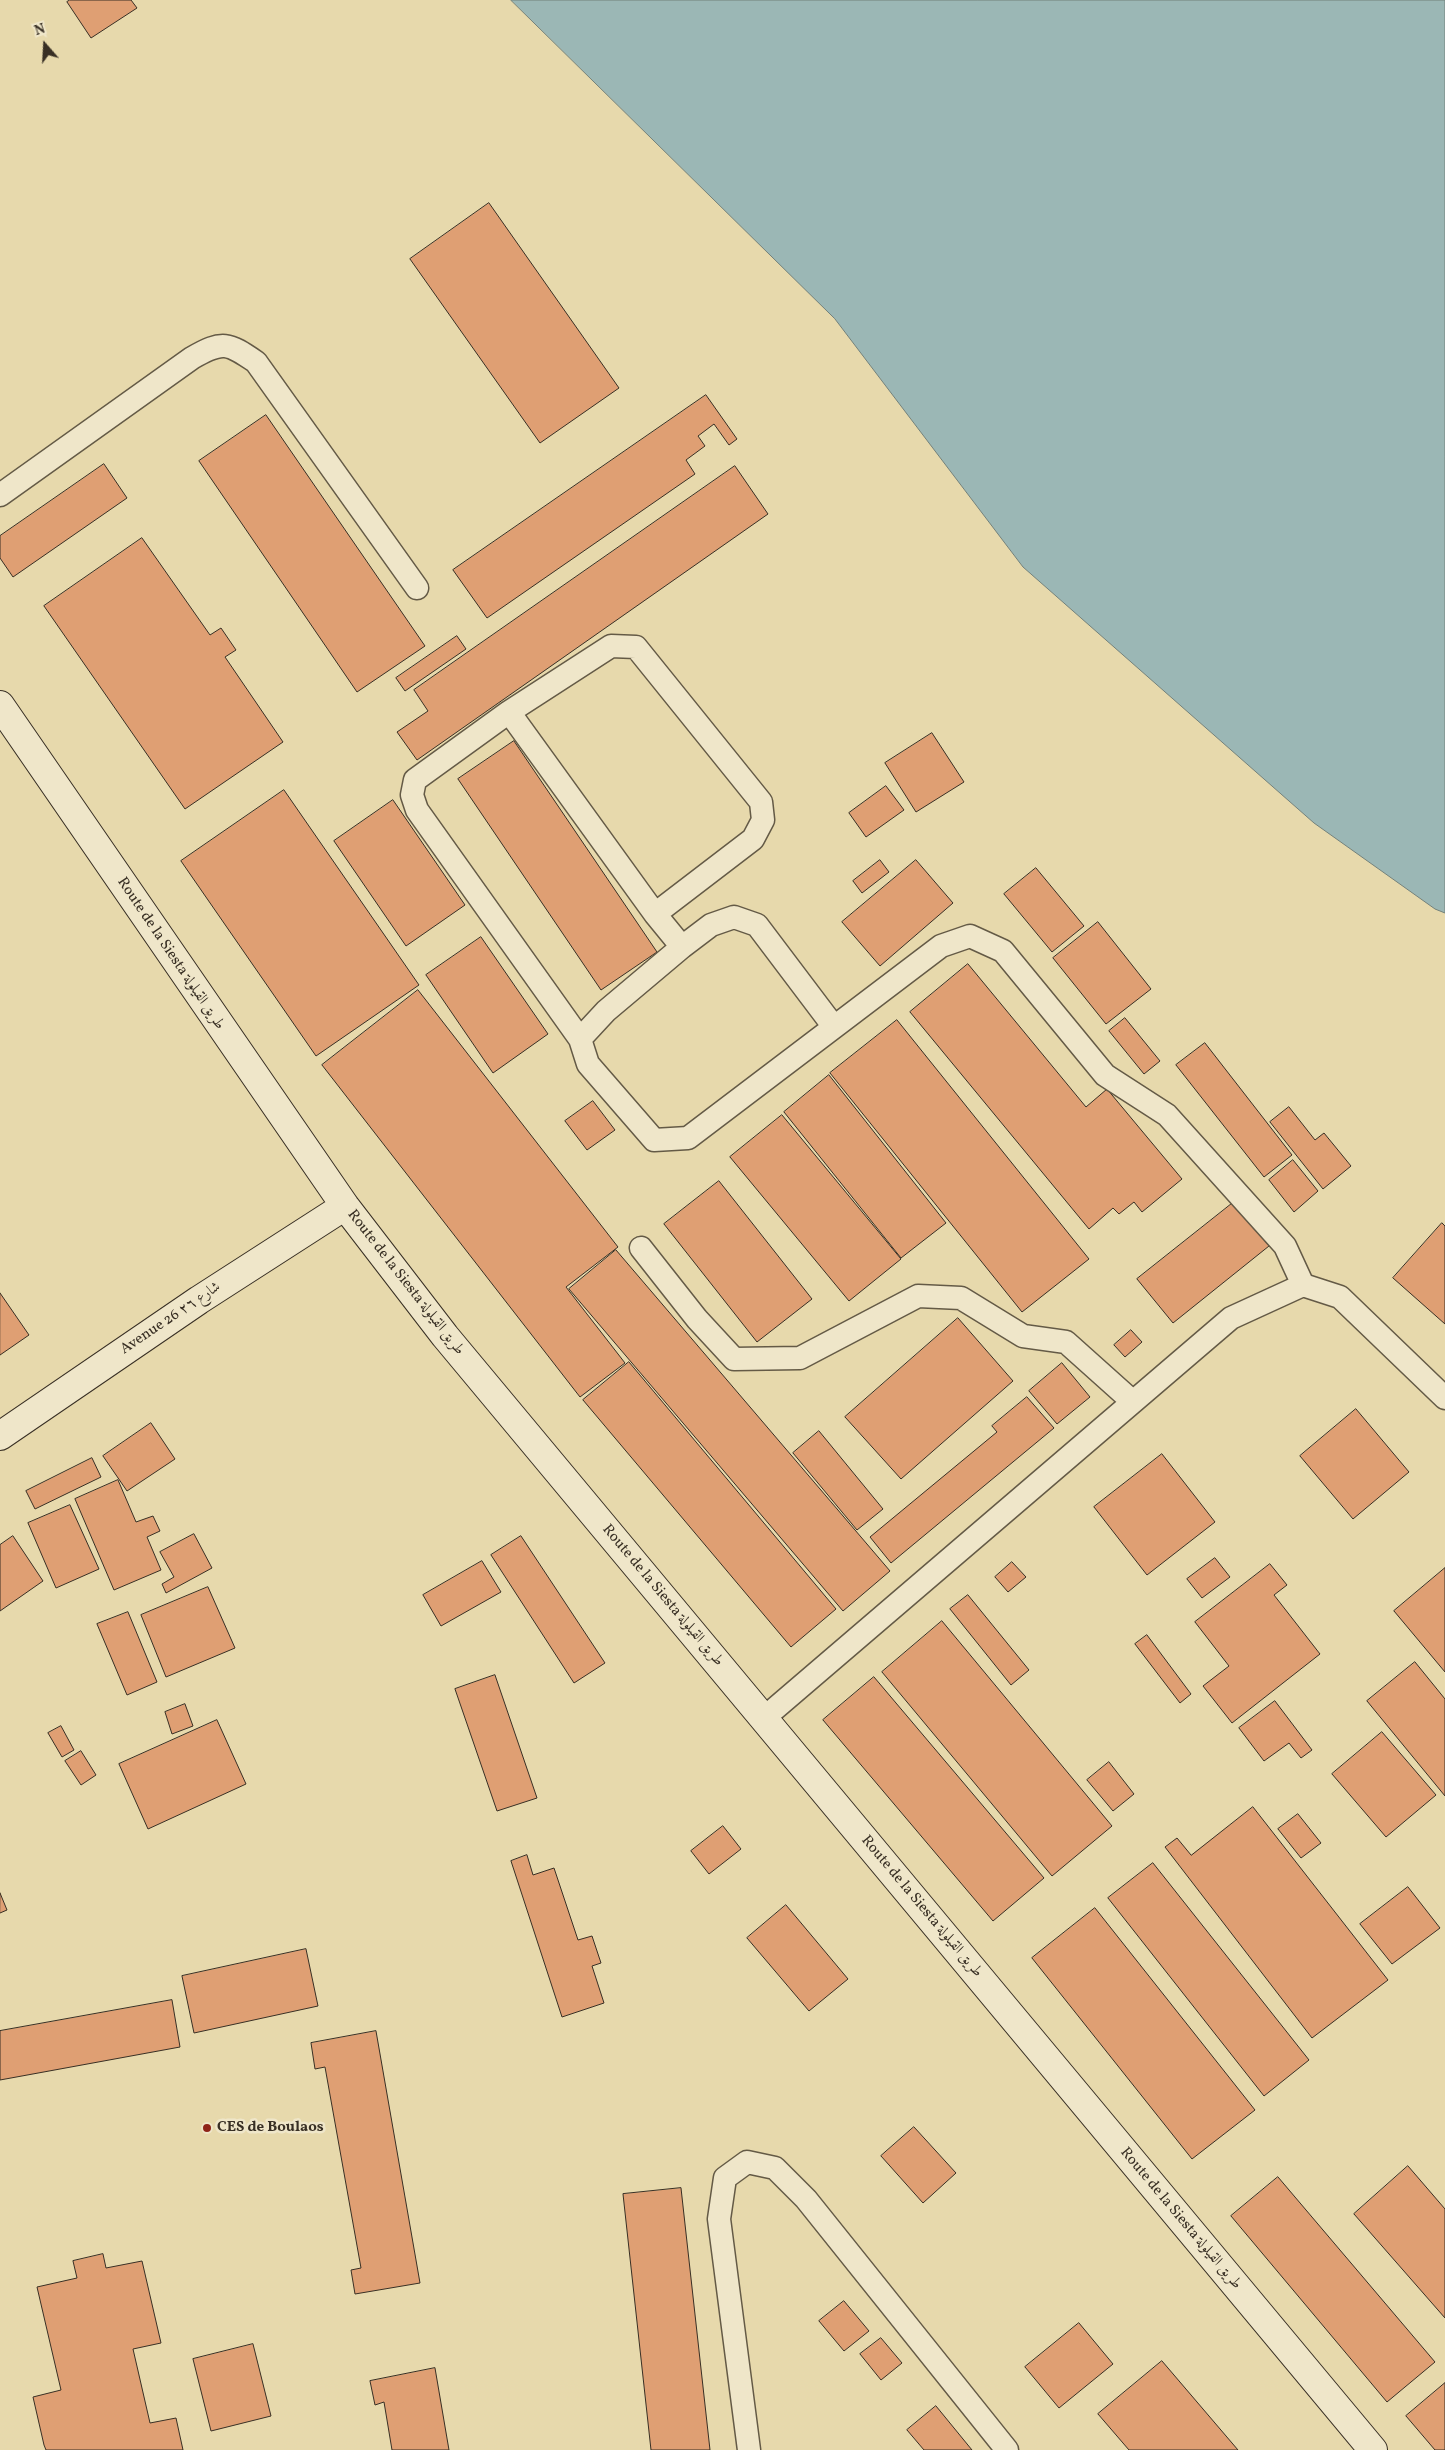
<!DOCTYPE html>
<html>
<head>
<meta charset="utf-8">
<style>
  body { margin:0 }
  #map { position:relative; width:1445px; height:2450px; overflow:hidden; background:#e7d9ac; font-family:Vollkorn,serif }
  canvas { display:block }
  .north { position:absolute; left:20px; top:20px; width:50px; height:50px; -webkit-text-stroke:4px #efe6c9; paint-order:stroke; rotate:341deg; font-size:14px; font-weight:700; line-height:20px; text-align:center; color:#382f24 }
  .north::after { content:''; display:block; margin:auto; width:18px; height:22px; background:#382f24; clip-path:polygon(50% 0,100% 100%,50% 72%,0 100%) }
</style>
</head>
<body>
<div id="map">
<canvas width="1445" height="2450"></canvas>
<div class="north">N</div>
</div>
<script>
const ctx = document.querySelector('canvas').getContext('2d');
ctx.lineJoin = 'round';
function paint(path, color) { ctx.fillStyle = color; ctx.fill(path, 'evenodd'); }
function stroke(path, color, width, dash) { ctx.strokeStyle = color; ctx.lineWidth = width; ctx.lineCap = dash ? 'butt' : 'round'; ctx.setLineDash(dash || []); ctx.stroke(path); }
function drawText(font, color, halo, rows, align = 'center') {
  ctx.font = font + ' Vollkorn,Amiri,serif'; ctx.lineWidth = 5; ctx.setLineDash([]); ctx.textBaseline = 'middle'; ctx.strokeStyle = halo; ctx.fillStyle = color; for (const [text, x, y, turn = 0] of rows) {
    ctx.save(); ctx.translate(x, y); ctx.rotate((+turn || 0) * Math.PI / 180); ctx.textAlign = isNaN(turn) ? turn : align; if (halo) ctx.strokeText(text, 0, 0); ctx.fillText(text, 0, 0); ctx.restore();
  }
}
const water = new Path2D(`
  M511,0h934v913l-10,-4 -121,-86 -291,-256 -188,-248z`);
const building = new Path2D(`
  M70,0h61l6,8 -46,30 -24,-36z
  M489,203l130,185 -79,55 -130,-184z
  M706,395l31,44 -8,6 -15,-21 -16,12 7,10 -19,14 9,14 -208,144 -34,-48z
  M266,415l159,231 -68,46 -158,-231z
  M104,464l23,34 -114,79 -13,-19v-22z
  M735,466l33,48 -351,246 -20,-28 31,-21 -14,-21z
  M142,538l68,97 11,-7 15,22 -11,7 58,85 -98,67 -141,-203z
  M457,636l9,13 -61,42 -9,-13z
  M932,733l32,49 -48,30 -31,-49z
  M514,741l143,211 -56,38 -143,-211z
  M886,786l18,24 -38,27 -17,-24z
  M284,790l135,195 -103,71 -135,-195z
  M393,800l72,105 -59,41 -72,-105z
  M880,860l9,12 -27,21 -9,-12z
  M916,860l37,43 -73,63 -38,-44z
  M1036,868l48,58 -32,26 -48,-58z
  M1098,922l53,67 -45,35 -53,-66z
  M481,937l67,97 -55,39 -67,-98z
  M968,964l118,143 21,-18 75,90 -40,33 -8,-10 -15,12 -6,-6 -24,21 -179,-217z
  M418,990l200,257 -52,40 59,76 -45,34 -258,-332z
  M1125,1018l35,43 -16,13 -35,-43z
  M897,1020l192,239 -67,53 -192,-239z
  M1205,1043l87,112 -28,22 -88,-112z
  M829,1075l117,148 -45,35 -117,-146z
  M593,1101l22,29 -28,20 -22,-29z
  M1289,1107l26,33 9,-7 27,33 -28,23 -53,-67z
  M782,1115l119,144 -52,42 -119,-144z
  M1293,1160l25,31 -24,21 -25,-32z
  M719,1181l93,118 -55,43 -93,-118z
  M1234,1202l35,44 -96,77 -36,-44z
  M1442,1223l3,3v98l-52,-46z
  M616,1250l274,321 -47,40 -274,-322z
  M0,1293l29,42 -29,20z
  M958,1318l55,63 -112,98 -56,-62z
  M1131,1330l11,12 -17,15 -11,-12z
  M629,1362l207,247 -45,38 -208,-247z
  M1062,1363l28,34 -33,27 -28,-33z
  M1027,1397l27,31 -163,135 -21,-26 127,-105 -5,-6z
  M1356,1409l53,63 -56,47 -53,-63z
  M151,1423l24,36 -48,32 -24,-35z
  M819,1431l64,78 -26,21 -64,-77z
  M1162,1454l53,68 -68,53 -53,-68z
  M92,1458l9,19 -66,32 -9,-18z
  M118,1480l18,42 17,-6 7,15 -13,6 14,33 -47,20 -39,-91z
  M70,1505l29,64 -43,19 -28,-65z
  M194,1534l18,34 -46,25 -4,-9 12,-7 -14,-25z
  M13,1536l30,45 -43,30v-66z
  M521,1536l84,127 -31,20 -83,-128z
  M1215,1558l15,19 -28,21 -15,-19z
  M482,1561l19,31 -60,34 -18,-31z
  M1012,1562l14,15 -18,15 -13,-15z
  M1270,1564l17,21 -13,10 46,59 -88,69 -29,-37 26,-20 -34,-44z
  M1445,1568v104l-51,-61z
  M208,1587l27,61 -69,29 -25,-62z
  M968,1595l61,75 -18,15 -61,-76z
  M128,1612l29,70 -30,13 -30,-71z
  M942,1621l170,205 -60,50 -170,-204z
  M1147,1635l44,59 -11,9 -45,-59z
  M1415,1662l30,37v97l-78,-95z
  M495,1675l42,123 -40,13 -42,-122z
  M874,1677l170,201 -51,43 -170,-201z
  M1275,1701l37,49 -11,8 -12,-15 -25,18 -25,-33z
  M185,1704l8,22 -21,8 -7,-22z
  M217,1720l29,64 -98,45 -29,-65z
  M61,1726l13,24 -12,7 -14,-24z
  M1382,1732l54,63 -50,42 -54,-63z
  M81,1751l15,24 -15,10 -16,-24z
  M1109,1762l25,32 -21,17 -26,-31z
  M1253,1807l135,173 -76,58 -147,-191 12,-9 14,17z
  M1298,1814l23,29 -20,15 -23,-29z
  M723,1826l18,23 -32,25 -18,-23z
  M527,1855l6,20 21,-7 24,72 14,-4 9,27 -9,3 12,37 -42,14 -51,-156z
  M1153,1863l156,197 -45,36 -156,-198z
  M1408,1887l32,41 -48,36 -32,-40z
  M0,1893l7,17 -7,3z
  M786,1905l62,74 -39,32 -62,-73z
  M1095,1908l160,202 -63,49 -160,-201z
  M306,1949l12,57 -124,27 -12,-57z
  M172,2000l8,47 -180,33v-49z
  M376,2031l44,252 -65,11 -4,-24 10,-2 -36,-201 -10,2 -4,-26z
  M914,2127l42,46 -33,30 -42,-47z
  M1408,2166l37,43v109l-91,-104z
  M1278,2177l157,185 -48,40 -156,-186z
  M681,2188l29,262h-59l-28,-256z
  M103,2254l3,14 36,-7 19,82 -28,6 17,74 26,-5 7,32h-137l-2,-5 -11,-48 28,-7 -24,-103 40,-9 -4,-17z
  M844,2301l25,30 -25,20 -25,-30z
  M1079,2323l34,41 -54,44 -34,-41z
  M881,2338l21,25 -21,17 -21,-26z
  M253,2344l18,72 -60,15 -18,-72z
  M1162,2361l76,89h-109l-31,-36z
  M435,2368l14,82h-57l-8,-48 -9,3 -5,-24z
  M1445,2383v67h-10l-29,-34z
  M936,2406l36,44h-48l-17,-20z`);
const service = new Path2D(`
  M0,495l192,-137c31,-18 36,-15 64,4l161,226
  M509,712l146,202
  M834,1027l-77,-102 -23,-8 -23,8 -29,22 -76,64 -26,28 8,25 66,76 34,-2 253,-192 29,-10 33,15 102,124 62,40 118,131 18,39
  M580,1039l-163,-229 -5,-15 3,-15 94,-68 102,-66 25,1 125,155 2,18 -10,19 -98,75 27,33
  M641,1248l56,71 37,40 66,-1 118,-62 43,2 62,38 43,6 67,60
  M764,1718l467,-400 72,-33 37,12 105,101
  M749,2450l-30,-231 6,-41 22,-16 28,6 31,31 201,251`);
const secondary = new Path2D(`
  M0,705l345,501 100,130 928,1114
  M0,1436l199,-136 146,-94`);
const markers = [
  [207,2128,5,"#8f2418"]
];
const streetNames = [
  ["Route de la Siesta طريق القيلولة",170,954,56],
  ["Route de la Siesta طريق القيلولة",405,1283,52],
  ["Avenue 26 شارع ٢٦",171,1319,-34],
  ["Route de la Siesta طريق القيلولة",662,1596,50],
  ["Route de la Siesta طريق القيلولة",921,1907,50],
  ["Route de la Siesta طريق القيلولة",1180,2219,50]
];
const poiNames = [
  ["CES de Boulaos",217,2128]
];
paint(water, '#9bb7b5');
stroke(water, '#73817b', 1);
paint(building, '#df9f73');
stroke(building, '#382f24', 1);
stroke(service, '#645a46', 25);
stroke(secondary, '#382f24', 30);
stroke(service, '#efe6c9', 22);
stroke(secondary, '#efe6c9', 28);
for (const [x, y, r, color] of markers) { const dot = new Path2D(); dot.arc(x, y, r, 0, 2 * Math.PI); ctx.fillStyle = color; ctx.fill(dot); stroke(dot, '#efe6c9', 2); }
drawText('15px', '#382f24', '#efe6c9', streetNames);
drawText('bold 15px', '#382f24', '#efe6c9', poiNames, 'left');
</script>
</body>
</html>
